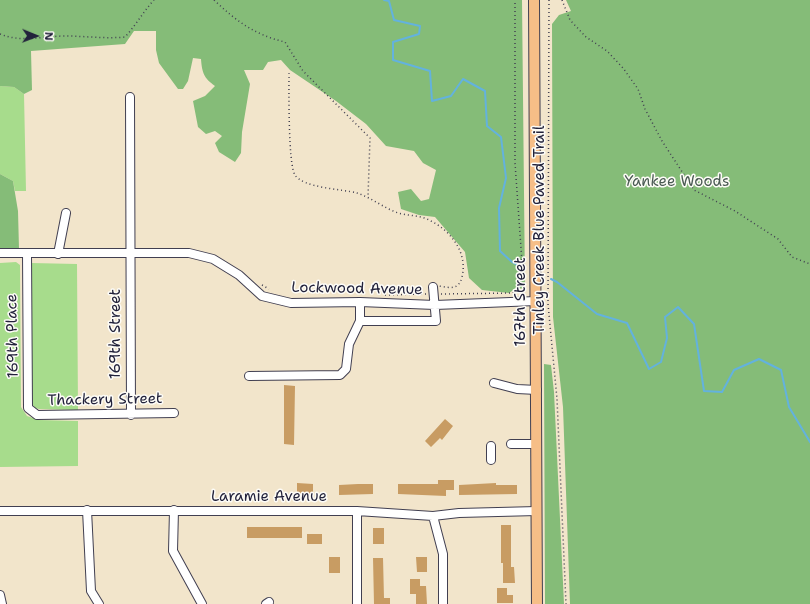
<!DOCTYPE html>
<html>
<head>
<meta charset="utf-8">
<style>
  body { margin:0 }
  #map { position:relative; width:810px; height:604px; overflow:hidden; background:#f2e5cb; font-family:"Shantell Sans",sans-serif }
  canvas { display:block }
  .north { position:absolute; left:16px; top:16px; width:40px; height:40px; -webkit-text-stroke:3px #fdfcf7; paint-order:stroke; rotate:91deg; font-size:11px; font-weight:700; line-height:16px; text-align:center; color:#22223b }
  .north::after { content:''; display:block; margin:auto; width:14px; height:18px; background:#22223b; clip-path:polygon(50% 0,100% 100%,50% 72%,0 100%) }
</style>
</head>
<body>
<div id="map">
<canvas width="810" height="604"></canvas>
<div class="north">N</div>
</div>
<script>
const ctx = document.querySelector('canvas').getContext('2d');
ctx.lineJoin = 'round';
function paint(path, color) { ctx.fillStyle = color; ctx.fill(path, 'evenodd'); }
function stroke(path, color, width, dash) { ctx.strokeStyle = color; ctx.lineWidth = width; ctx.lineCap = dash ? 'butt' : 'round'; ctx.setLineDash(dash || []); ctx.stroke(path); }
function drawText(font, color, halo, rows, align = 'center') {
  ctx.font = font + ' "Shantell Sans",sans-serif'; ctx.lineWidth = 3; ctx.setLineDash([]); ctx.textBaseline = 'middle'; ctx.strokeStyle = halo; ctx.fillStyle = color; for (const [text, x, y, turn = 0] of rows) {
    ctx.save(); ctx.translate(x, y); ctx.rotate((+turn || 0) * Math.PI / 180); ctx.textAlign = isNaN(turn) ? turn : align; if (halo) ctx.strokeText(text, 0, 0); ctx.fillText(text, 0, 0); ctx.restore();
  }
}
const green = new Path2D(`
  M0,86l14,1 10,7 2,97h-11l-2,-10 -13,-7z
  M16,262l4,3 1,142 6,9 12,4 39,1v45l-78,1v-204z
  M31,263l46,1 1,146 -39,-1 -4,-1 -3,-4z`);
const forest = new Path2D(`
  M0,0h522l3,288 -10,1 -6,4 -27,-3 -13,-12 -4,-26 -30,-35 -16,-2 -18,-6 -3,-17 13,-3 10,12 8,-2 7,-29 -13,-7 -9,-12 -28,-5 -20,-22 -30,-23 -46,-31 -9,-10 -13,2 -5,8h-19l6,14 -8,48 -1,21 -6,9 -16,-10 -4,-9 7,-7 -7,-5 -9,3 -8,-7 -5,-26 12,-5 10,-10c-11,-8 -13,-13 -14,-27l-8,-1 -5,23 -5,8h-5l-19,-26 -3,-13v-19h-22l-9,13 -94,7 1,39 -8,4 -10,-7 -14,-1z
  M566,0h244v604h-240l-7,-197 -10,-90 -1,-293 7,-9 12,-4z
  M0,174l13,7 5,30 1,38 -19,-1z
  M544,364l7,1 3,27 10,212h-19z`);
const stream = new Path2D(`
  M384,0l5,1 5,19 26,6 -1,8 -26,8v18l37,11 2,30 19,-5 12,-17 22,12 2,35 14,11 5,41 -7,30 1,43 12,11 7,4
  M551,279l6,3 40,32 30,9 22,46 12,-7 6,-24 -2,-21 13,-10 16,17 10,67 18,1 12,-22 25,-11 22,11 8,37 21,35`);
const building = new Path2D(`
  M284,385l11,1 -1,59 -10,-1z
  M445,419l8,7 -11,14 -2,-2 -9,9 -6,-6z
  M438,480h16v10h-8v6l-48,-2v-10h40z
  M297,483l16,1v10h-16z
  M496,483v2h21v9l-58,1v-10z
  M358,484h15v10l-34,1v-10z
  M501,525h10v42h3l1,16h-12v-20h-2z
  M247,527h55v11h-55z
  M373,528h11v16h-11z
  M307,534h15v10h-15z
  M329,557h11v16h-11z
  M416,557h11v15h-10z
  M373,558h10l1,40h6v6h-16z
  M410,579h10v7h6l1,18h-11v-10h-6z
  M497,588h10v7h6v8h-16z`);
const path = new Path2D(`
  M214,0c22,21 41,35 71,42l18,29 67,67 -2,59
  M549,0l-1,304 9,95 9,205
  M562,0l8,20 16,17 21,14 16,17 15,21 7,20 17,32 32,49 41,21 43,28 14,18 18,7
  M0,34c22,9 43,2 65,2 20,0 40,3 60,1 11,-12 18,-25 29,-37
  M289,73c0,15 -1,92 6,102 8,13 47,14 62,18 15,5 27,15 41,20 11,3 23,2 33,8 20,10 37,32 31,56 -3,13 -12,11 -23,9
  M262,285l7,4
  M441,294l72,-1 8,-10 1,-21 -7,-99v-163
  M385,295l43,-1`);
const minor = new Path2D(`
  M130,97l1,318
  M0,253h189l24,6 26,16 23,21 29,7 69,-1 75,3 101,-4
  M27,253l1,155 9,7 137,-2
  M58,254l8,-41
  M360,302v19h76l-3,-34
  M249,376l91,-1 6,-6 3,-25 11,-23
  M494,383l23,6 20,1
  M511,444h26
  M491,460v-14
  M87,510l4,81 8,13
  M174,510l-1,41 29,53
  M0,511h357l76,5 26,-3 78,-2
  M433,516l10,38v50
  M0,595l2,9
  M266,604l3,-2
  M357,604v-93`);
const major = new Path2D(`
  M534,0l3,604`);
const parkNames = [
  ["Yankee Woods",677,182]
];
const streetNames = [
  ["Tinley Creek Blue Paved Trail",540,230,-90],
  ["Lockwood Avenue",357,289,1],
  ["167th Street",521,302,-90],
  ["169th Street",116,334,-90],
  ["169th Place",13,336,-91],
  ["Thackery Street",105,400,-1],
  ["Laramie Avenue",269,497]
];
paint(green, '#a7dc8c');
paint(forest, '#85bc78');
stroke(stream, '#63b2de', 2);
paint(building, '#c89c63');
stroke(minor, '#413f51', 10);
stroke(major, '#413f51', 12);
stroke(path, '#413f51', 1.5, [1, 3]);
stroke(minor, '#fff', 8);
stroke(major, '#f6be87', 10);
drawText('15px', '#4a5a53', '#fdfcf7', parkNames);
drawText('15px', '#22223b', '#fdfcf7', streetNames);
</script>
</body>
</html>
